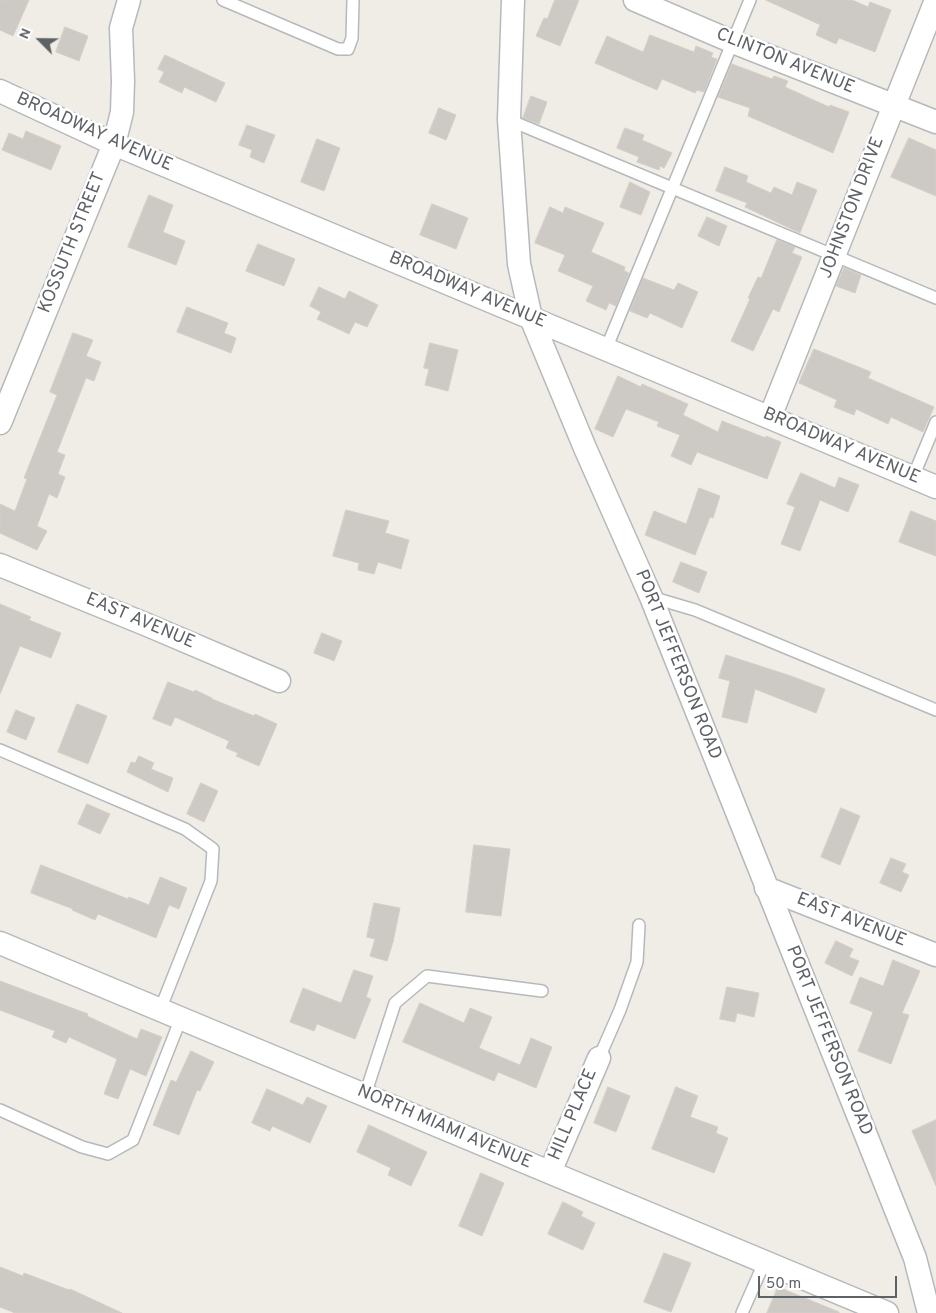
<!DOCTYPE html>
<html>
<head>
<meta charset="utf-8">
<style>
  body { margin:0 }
  #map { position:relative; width:936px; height:1313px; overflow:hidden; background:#f0ede6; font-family:Overpass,sans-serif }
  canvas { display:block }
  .north { position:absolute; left:15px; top:15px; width:50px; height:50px; -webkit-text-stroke:4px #fff; paint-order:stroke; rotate:293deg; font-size:14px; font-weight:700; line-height:20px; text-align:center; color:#5d6266 }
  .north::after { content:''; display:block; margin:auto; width:18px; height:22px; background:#5d6266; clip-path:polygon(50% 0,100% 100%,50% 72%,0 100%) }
  .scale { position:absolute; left:758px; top:1276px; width:139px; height:22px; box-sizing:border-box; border:2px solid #5d6266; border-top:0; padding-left:6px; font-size:15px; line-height:18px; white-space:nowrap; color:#5d6266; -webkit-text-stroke:4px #fff; paint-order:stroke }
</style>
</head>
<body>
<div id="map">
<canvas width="936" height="1313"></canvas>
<div class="north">N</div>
<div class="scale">50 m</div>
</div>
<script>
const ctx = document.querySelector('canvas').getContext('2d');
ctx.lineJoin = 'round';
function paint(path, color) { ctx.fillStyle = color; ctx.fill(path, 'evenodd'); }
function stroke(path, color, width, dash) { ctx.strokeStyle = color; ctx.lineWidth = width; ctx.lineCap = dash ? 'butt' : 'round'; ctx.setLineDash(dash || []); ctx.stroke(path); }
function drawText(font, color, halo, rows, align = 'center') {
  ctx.font = font + ' Overpass,sans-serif'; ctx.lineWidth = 5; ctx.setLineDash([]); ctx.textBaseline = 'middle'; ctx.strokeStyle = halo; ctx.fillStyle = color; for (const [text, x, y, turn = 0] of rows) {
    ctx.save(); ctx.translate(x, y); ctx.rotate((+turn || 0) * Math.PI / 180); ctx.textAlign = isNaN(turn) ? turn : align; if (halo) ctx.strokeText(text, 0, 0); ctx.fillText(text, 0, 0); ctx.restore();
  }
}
const building = new Path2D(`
  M0,0h29l-16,36 -13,-6z
  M555,0h24l-19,46 -24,-10 8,-18 3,1z
  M766,0h86l16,7 2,-5 21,8 -16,42 -36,-14 -3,6 -20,-9 4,-10z
  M65,27l23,9 -9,25 -23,-9z
  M650,35l44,17 2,-6 17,7 -2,4 6,2 -13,33 -7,-2 -2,3 -33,-14 -5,11 -62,-27 12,-27 36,16z
  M165,55l60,28 -9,19 -32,-15 -2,6 -23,-11 5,-10 -6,-3z
  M732,64l40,15 2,-3 14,5 -3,6 44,20 1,-2 19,7 -16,41 -85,-37 2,-8 -32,-11z
  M531,96l16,6 -8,22 -16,-6z
  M439,108l17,7 -10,25 -17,-7z
  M247,125l28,10 -11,28 -14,-6 2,-7 -13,-5z
  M625,128l19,7 -2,5 30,13 -8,15 -4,-2 -1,4 -22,-8 2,-5 -22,-9z
  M26,131l35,15 -10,24 -49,-20 7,-17 14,6z
  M909,138l27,12v46l-45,-19z
  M317,139l23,9 -16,43 -23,-9z
  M725,167l23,9 -2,6 25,11 3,-6 18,8 5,-13 20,8 -17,43 -55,-26 2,-4 -31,-12z
  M630,182l20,10 -9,23 -21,-8z
  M149,195l24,10 -10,27 22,9 -9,24 -48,-18z
  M432,204l36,14 -12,31 -36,-14z
  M550,207l13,6 2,-6 39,16 -13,29 34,15 -1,4 5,2 -13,33 -7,-3 -3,7 -20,-9 7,-15 -35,-15 7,-16 -30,-12z
  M707,217l20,9 -8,20 -21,-10z
  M777,240l18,7 -3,6 10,4 -23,55 -6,-3 -20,42 -22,-10 19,-42 -2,-1 10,-21 3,1z
  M258,244l37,15 -11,27 -38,-15z
  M844,268l17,7 -6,18 -19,-7z
  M643,278l31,12 4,-7 20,9 -16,36 -32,-15 -3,5 -17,-7z
  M319,287l26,12 4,-8 29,14 -11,22 -12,-5 -6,12 -32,-15 4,-7 -11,-6z
  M187,307l41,16 -4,10 12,5 -5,15 -54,-21z
  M73,333l20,7 -7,16 15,6 -7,19 -8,-3 -29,74 8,3 -7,19 7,3 -8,21 -8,-4 -12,32 10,5 -10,19 -37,-17v-29l15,7 12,-32 -3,-1 33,-83 -7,-3z
  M430,343l28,7 -10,41 -23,-6 4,-16 -5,-1z
  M814,349l57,23 -3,6 66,29 -11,25 -32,-15 -3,7 -32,-15 -2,6 -20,-8 3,-7 -38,-17z
  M618,376l23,11 1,-3 46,20 -5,11 35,17 4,-11 44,17v-2l15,6 -14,37 -70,-27 -6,13 -20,-9 9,-21 -23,-9 2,-4 -33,-13 -13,28 -18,-8z
  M801,473l34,15 4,-11 20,8 -11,27 -28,-12 -20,51 -19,-7 14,-37 -8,-3z
  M699,488l21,8 -7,22 -3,-1 -15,38 -50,-20 9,-24 32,13z
  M346,510l43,11 -4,12 24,7 -8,29 -23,-7 -4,12 -16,-4 1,-7 -26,-7z
  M911,511l25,10v35l-37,-14z
  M681,562l26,10 -8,21 -26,-11z
  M0,604l31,13 -2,3 32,13 -10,25 -31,-12 -20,48z
  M322,633l20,8 -8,20 -20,-8z
  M726,655l65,21 34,13 -9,24 -61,-24 -8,34 -25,-6 8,-36 -11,-3z
  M168,682l26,10 1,-2 17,8v1l42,17 1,-2 22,10 -18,42 -23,-10 2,-3 -12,-5 3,-7 -54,-24 -4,9 -18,-7z
  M77,704l30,12 -19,48 -30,-12z
  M16,710l19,8 -9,22 -19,-8z
  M139,756l15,7 -3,6 22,9 -5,14 -41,-20 4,-10 4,1z
  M201,783l17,8 -14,31 -17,-8z
  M87,804l23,10 -10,20 -22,-10z
  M841,808l19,8 -20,49 -19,-8z
  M474,845l36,4 -9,67 -35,-4z
  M891,858l15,6 -4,8 7,3 -8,17 -21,-9z
  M41,865l87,34 1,-2 20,8 11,-28 27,11 -8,21 -10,-4 -13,33 -58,-24 -3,6 -23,-10 1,-1 -42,-16z
  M374,903l26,5 -7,34 -6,19 -17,-5 5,-17 -8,-2z
  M836,941l17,8 -4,8 10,4 -7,15 -27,-13z
  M893,960l27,11 -18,42 7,2 -18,49 -33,-13 15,-39 -23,-9 10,-26 23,9z
  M354,970l19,6 -7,21 5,2 -16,40 -38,-15 -3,7 -24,-9 13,-34 38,15z
  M0,981l88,33 -1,2 50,23 4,-10 21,8 -16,39 -16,-7 -12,30 -14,-5 13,-35 -48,-22 -3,6 -14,-6 3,-6 -55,-21z
  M727,987l32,6 -5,24 -17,-4 -2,9 -15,-3z
  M420,1003l44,20 6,-15 22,9 -13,31 41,17 11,-27 21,9 -16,41 -38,-16 -4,9 -91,-39z
  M191,1051l23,11 -14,29 -3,-1 -18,45 -26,-10 18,-45 5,2z
  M608,1087l22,9 -14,36 -22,-9z
  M676,1087l22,9 -8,21 28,10 -2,6 12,5 -14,35 -62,-24z
  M267,1089l36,16 4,-8 20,9 -17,37 -38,-17 -2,5 -18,-8z
  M936,1120v66l-24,-55z
  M369,1125l58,27 -16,34 -23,-11 3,-7 -34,-16z
  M481,1173l23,10 -22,53 -23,-10z
  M563,1202l20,10 -2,4 14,7 -12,27 -35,-16z
  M664,1253l27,10 -20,49 -27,-10z
  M0,1267l23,9 1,-3 45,17 1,-1 52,24h-107l-15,-6z
  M778,1287l61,25v1h-72z`);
const lane = new Path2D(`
  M223,0l115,49h10l4,-11 1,-38
  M509,120l427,178
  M606,349l144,-349
  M913,477l23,-55
  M651,597l44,13 241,100
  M0,750l185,79 28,20 -2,32 -51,129
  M599,1058l21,-48 17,-48 2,-37
  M365,1095l30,-92 32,-27 115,15
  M0,1110l82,37 26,7 25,-14 48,-122
  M742,1313l22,-50`);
const street = new Path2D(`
  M513,0l-4,120 10,144 12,54 54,130 66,149 264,661 14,55
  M635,0l98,42 203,80
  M0,91l114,53 822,343
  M770,417l166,-417
  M0,423l114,-279 8,-32 1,-31 -2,-53 8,-28
  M0,565l145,59 134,57
  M766,888l170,67
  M0,943l887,370
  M550,1172l49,-114`);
const streetNames = [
  ["CLINTON AVENUE",785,62,22],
  ["BROADWAY AVENUE",94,133,24],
  ["JOHNSTON DRIVE",853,208,-69],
  ["KOSSUTH STREET",73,243,-68],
  ["BROADWAY AVENUE",467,291,23],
  ["BROADWAY AVENUE",841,447,23],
  ["EAST AVENUE",140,622,23],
  ["PORT JEFFERSON ROAD",677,665,68],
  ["EAST AVENUE",851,921,22],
  ["PORT JEFFERSON ROAD",828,1041,68],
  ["HILL PLACE",574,1115,-67],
  ["NORTH MIAMI AVENUE",444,1128,23]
];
paint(building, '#cdc9c5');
stroke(building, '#d5cec4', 1);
stroke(lane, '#b6b9bc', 14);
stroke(street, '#b6b9bc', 25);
stroke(lane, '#fff', 11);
stroke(street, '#fff', 22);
drawText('18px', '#5d6266', '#fff', streetNames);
</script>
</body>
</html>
